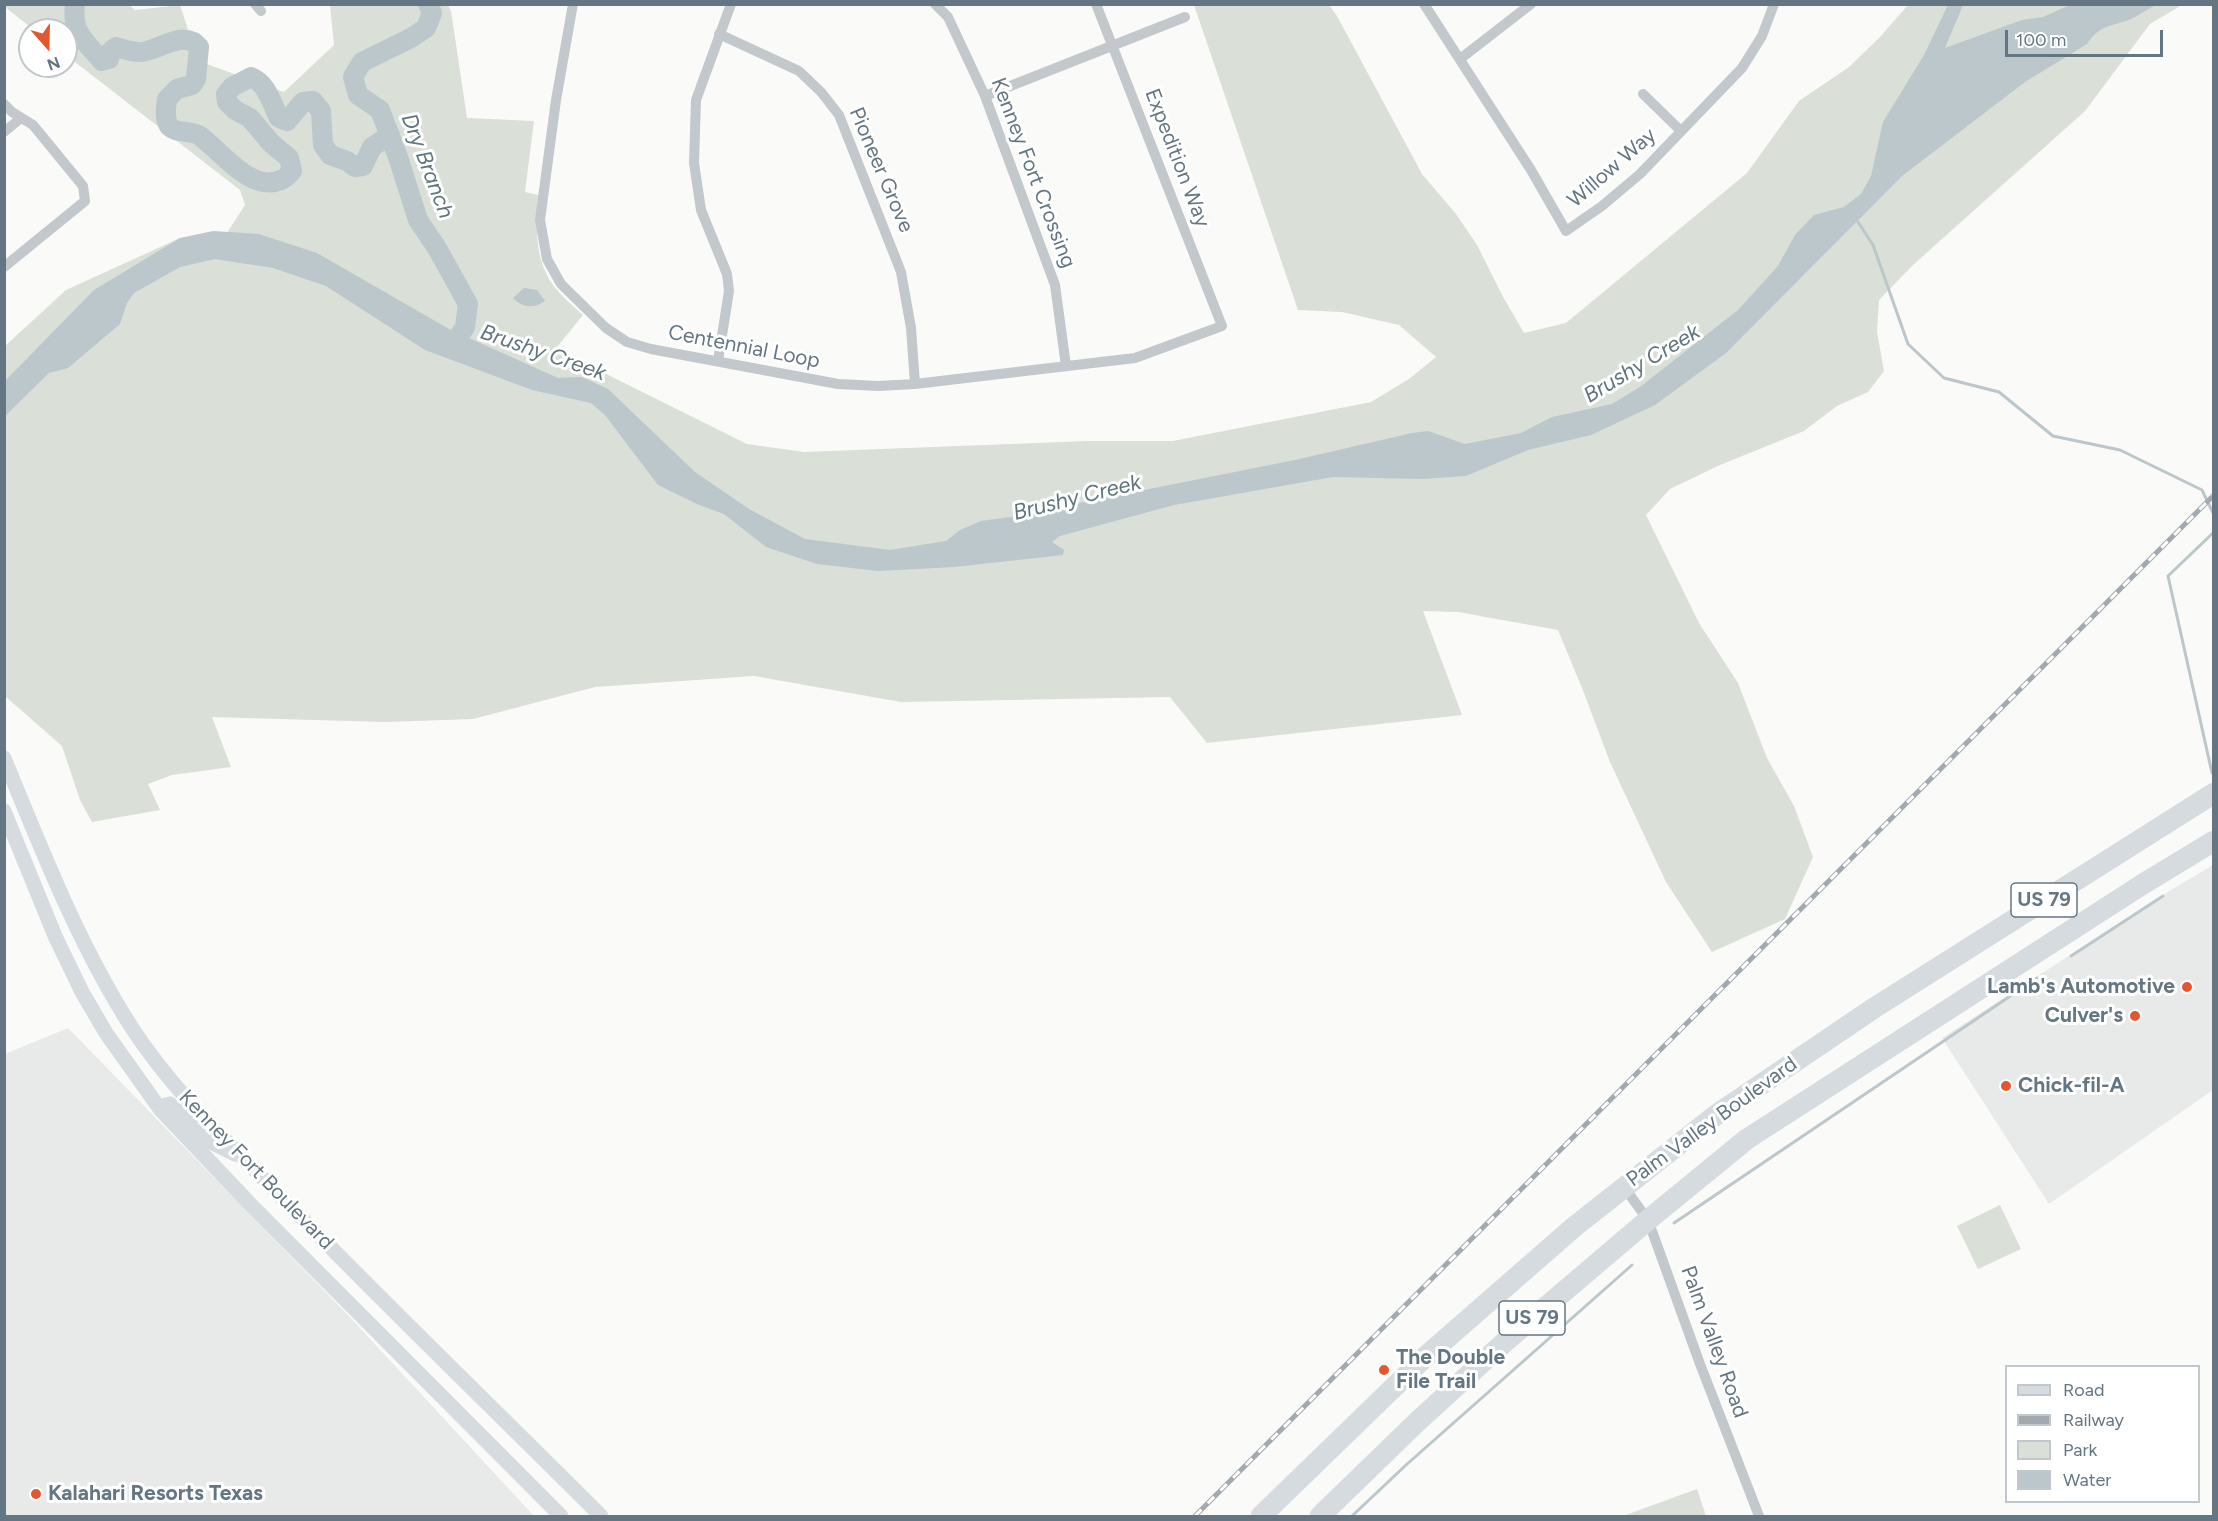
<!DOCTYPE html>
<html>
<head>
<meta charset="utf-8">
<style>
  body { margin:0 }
  #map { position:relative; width:2218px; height:1521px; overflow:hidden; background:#fafaf8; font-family:Figtree,sans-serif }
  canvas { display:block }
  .frame { position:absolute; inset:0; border:6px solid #657683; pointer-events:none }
  .legend { position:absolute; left:2005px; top:1365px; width:195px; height:138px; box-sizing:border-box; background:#fff; border:2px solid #c1c8cd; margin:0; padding:8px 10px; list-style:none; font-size:18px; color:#657683 }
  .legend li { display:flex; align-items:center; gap:12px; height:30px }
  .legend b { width:30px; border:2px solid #c1c8cd }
  .north { position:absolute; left:18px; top:18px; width:60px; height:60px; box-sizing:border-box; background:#fff; border:2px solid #c1c8cd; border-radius:50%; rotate:160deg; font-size:16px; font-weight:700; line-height:24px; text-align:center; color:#657683 }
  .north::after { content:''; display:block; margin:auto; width:21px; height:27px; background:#e4572e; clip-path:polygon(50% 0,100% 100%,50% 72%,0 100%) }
  .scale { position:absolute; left:2005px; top:30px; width:158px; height:27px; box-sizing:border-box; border:3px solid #657683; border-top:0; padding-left:8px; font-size:18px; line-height:21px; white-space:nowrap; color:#657683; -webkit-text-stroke:4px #fff; paint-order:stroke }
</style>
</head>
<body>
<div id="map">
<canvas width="2218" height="1521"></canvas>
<div class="frame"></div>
<ul class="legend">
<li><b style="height:8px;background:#d6dbdf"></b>Road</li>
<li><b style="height:8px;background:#a2aab0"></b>Railway</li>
<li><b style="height:16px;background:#dadfd7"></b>Park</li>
<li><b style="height:16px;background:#bbc7cb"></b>Water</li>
</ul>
<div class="north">N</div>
<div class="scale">100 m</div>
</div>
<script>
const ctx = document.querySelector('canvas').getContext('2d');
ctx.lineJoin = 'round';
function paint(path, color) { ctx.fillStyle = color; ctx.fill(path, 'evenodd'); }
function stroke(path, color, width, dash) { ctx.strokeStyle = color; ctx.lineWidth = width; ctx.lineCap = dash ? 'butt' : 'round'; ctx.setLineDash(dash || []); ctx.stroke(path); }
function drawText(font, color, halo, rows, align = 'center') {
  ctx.font = font + ' Figtree,sans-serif'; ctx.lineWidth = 6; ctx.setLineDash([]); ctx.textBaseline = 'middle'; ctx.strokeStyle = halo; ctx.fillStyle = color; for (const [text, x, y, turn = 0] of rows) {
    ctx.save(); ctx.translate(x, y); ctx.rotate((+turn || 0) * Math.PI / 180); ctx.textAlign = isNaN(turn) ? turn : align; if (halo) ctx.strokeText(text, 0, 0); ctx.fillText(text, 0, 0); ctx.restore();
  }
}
const built = new Path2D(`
  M2213,865v225l-164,114 -107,-166 219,-142z
  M68,1028l279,286 187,202h-529v-462z`);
const green = new Path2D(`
  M128,4l7,6 45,-5 11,34 13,24 80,29 50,-47 -4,-40h118l3,6 16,107 67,3 -9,71 13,3c-2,31 -4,63 15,90 8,11 20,21 30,30l-26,32 23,14 167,83 57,8 284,-11h85l198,-39 38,-23 27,-22 -37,-32 -57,-13 -44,-2 -104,-305h135l8,11 85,158 34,40 21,31 25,50 22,38 42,-10 181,-150 52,-72 50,-34 31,-30 28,-32h274l-32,19 -65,87 -172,154 -34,35 -2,32 7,39 -16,21 -31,14 -33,25 -84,34 -50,24 -24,26 53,108 39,60 29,75 27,48 19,51 -28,62 -73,33 -46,-70 -56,-120 -26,-69 -26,-63 -100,-18 -35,-1 39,104 -255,28 -37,-46 -269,5 -147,-26 -159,11 -122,32 -88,3 -173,-5 19,50 -59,8 -24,9 12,26 -68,12 -12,-22 -18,-54 -57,-50v-350l61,-56 114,-52 45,-2 20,-31 -5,-15 -174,-135v-25h-32l-29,-23v-2z
  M2000,1205l21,44 -43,20 -21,-43z
  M1697,1489l9,27h-83z`);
const water = new Path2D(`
  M1948,5h15l-18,43 77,-28 21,-3 27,-12h86c-8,4 -17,10 -25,14 -20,8 -31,5 -44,25l-62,38 -123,94 -176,177 -71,52 -64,30 -63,15 -62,26 -43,3 -90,-2 -159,28 -114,31 -8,6 12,8 -1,5 -109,12 -76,4 -61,-7 -51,-17 -42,-33 -25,-9 -41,-20 -53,-70 -14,-12 -59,-13 -107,-40 -99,-64 -53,-18 -58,-9 -35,8 -46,26 -7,10 -7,21 -52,44 -19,5 -44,43v-35l89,-91 86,-52 33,-7 46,3 58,19 132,76 109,49 24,-1 26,12 87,83 54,37 56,30 85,11 56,-9 14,-11 21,-9 74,-10 19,-7 221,-44 117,-27 16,-2 37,13 56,-11 31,-16 60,-13 28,-17 98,-77 40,-44 17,-31 19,-20 30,-8 17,-13 10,-18 12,-54 41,-67z
  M524,288l13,2 8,11c-11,8 -22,7 -32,-3z`);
const stream = new Path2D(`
  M1856,219l17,26 35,99 36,34 55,14 54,44 67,14 82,40 12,25
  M2212,773l-44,-197 46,-44
  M2071,956l92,-60
  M1674,1223l363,-245
  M1352,1516l54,-51 226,-200`);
const river = new Path2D(`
  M75,4c-4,29 10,37 27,57l7,-2 2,-8 5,-4c7,2 16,5 24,5 17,0 44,-24 59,-5l-3,32 -4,6 -15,4 -10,10c-1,8 -3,19 2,27 7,8 23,4 31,10 21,15 51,57 81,44 4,-1 8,-6 11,-9l-3,-13 -18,-15 -21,-25 -15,-8 -8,-8 -1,-8 6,-7 19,-10c16,6 21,27 28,41l8,3 16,-19 10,-1 8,10 2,34 7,10 17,6 8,6 8,-1 9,-19 18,-12
  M428,4l4,9 -6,15 -15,10 -49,24 -9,15 5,18 22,15 18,47 20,63 19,28 31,56 -3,23 -13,20`);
const street = new Path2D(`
  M255,4l6,7
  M573,4l-17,96 -16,120 7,39 14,25 45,44 21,14 24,7 187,35 40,2 37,-2 220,-26 87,-32 -126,-322
  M935,4l13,13 37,79 70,189 11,81
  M1424,4l107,166 35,61 36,-25 38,-32 102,-106 20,-32 12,-32
  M719,34l80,37 22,21 18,23 62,157 10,56 4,56
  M1460,59l71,-55
  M1643,94l38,37
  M985,96l200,-79
  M4,104l8,8 21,13 50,61 2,15 -81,66
  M4,132l17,-14
  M718,361l11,-70 -2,-17 -26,-64 -7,-47 2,-63 35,-96
  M1624,1187l24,33 52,144 59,152`);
const secondary = new Path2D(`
  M4,758c38,92 74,186 128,270 43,66 102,120 156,176 103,106 209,208 313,312
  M4,811l51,125 27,56 24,41 54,76 91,96 310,311
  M160,1109l6,-4 4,-1 35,35 30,15`);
const highway = new Path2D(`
  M1261,1516l163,-158 150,-131 142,-112 158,-107 340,-215
  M1320,1516l98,-95 89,-81 141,-120 99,-81 396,-255 71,-43`);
const rail = new Path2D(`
  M1195,1516l1019,-1021`);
const markers = [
  [2187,987,6,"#e4572e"],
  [2135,1016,6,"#e4572e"],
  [2006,1086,6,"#e4572e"],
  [1384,1370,6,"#e4572e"],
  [36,1494,6,"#e4572e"]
];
const shields = [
  [2044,900,66],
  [1532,1318,66]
];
const shieldNames = [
  ["US 79",2044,900],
  ["US 79",1532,1318]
];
const streetNames = [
  ["Expedition Way",1177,158,69],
  ["Willow Way",1612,168,-41],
  ["Pioneer Grove",881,170,67],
  ["Kenney Fort Crossing",1033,173,69],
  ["Centennial Loop",744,347,11],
  ["Palm Valley Boulevard",1712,1122,-36],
  ["Kenney Fort Boulevard",256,1170,46],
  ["Palm Valley Road",1714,1342,70]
];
const poiNames = [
  ["Lamb's Automotive",2175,987,"right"],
  ["Culver's",2123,1016,"right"],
  ["Chick-fil-A",2018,1086],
  ["The Double",1396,1358],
  ["File Trail",1396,1382],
  ["Kalahari Resorts Texas",48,1494]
];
const waterNames = [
  ["Dry Branch",427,166,69],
  ["Brushy Creek",543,353,19],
  ["Brushy Creek",1642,364,-31],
  ["Brushy Creek",1077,498,-14]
];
paint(built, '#e8e9e9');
paint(green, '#dadfd7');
paint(water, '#bbc7cb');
stroke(stream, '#bbc7cb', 3);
stroke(river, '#bbc7cb', 20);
stroke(street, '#c3c8cc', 10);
stroke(secondary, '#d6dbdf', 15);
stroke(highway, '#d6dbdf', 21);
stroke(rail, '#a2aab0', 5);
stroke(rail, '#fff', 3, [9]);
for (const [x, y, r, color] of markers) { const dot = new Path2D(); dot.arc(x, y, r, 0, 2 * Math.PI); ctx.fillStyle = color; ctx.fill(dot); stroke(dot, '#fff', 2); }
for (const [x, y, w] of shields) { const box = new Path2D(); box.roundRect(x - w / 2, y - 17, w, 34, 4.5); ctx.fillStyle = '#fff'; ctx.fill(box); stroke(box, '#657683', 1.5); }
drawText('bold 20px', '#657683', null, shieldNames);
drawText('21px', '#657683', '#fff', streetNames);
drawText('bold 21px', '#657683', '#fff', poiNames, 'left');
drawText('italic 22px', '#60757c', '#fff', waterNames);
</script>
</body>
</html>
